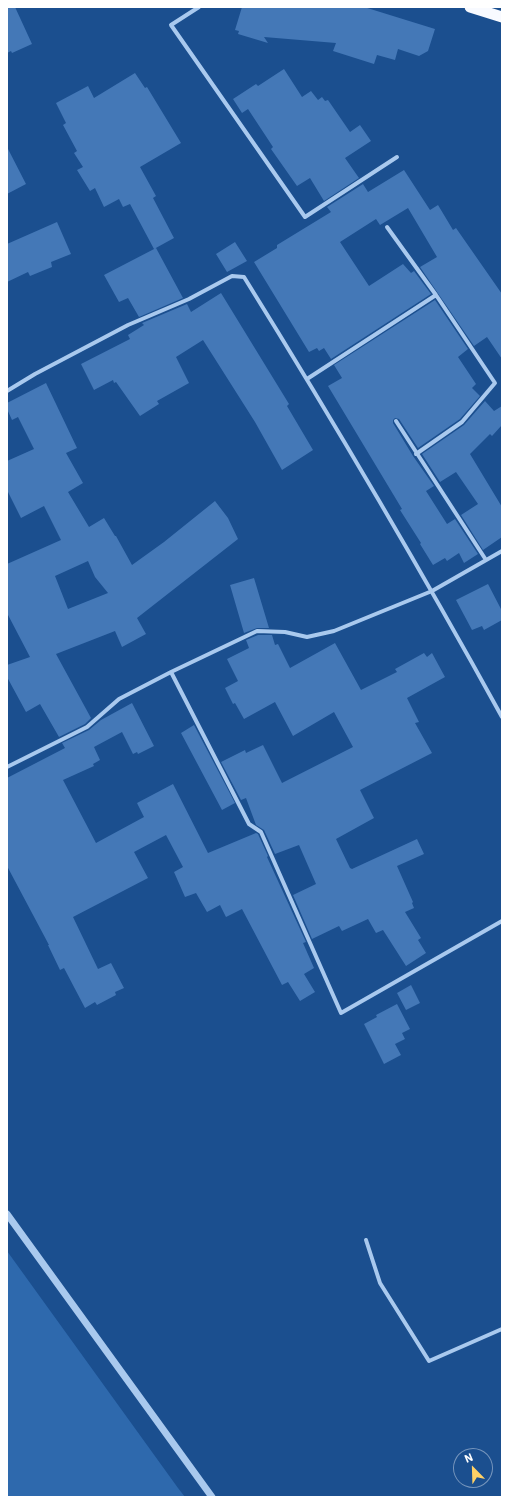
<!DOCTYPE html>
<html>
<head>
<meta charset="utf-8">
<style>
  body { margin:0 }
  #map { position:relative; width:509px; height:1504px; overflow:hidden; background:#1b4f8f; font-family:"IBM Plex Sans",sans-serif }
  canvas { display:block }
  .frame { position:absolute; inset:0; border:8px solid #fff; pointer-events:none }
  .north { position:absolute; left:453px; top:1448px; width:40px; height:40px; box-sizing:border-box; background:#1b4f8f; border:1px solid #7695bc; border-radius:50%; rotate:337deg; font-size:11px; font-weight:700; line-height:16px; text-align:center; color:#fff }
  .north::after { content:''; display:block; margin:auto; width:14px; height:18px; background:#ffd166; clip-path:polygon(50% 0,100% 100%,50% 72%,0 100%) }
</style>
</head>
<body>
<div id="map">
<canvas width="509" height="1504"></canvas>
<div class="frame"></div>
<div class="north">N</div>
</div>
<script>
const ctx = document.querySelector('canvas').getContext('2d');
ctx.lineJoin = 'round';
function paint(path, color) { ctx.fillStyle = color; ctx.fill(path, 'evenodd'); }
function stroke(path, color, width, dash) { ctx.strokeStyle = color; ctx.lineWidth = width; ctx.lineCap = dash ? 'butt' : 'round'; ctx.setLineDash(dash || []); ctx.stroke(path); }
const green = new Path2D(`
  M7,1251l171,237 7,9h-178z`);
const building = new Path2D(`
  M7,7h8l17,37 -20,9 -1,-2 -4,2z
  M242,7h122l71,22 -7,22 -9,5 -21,-7 -3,11 -18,-5 -3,9 -41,-13 3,-8 -72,-6 4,6 -30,-9 1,-3 -4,-1z
  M284,69l18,28 9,-6 7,9 4,-3 3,4 3,-1 22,32 10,-7 11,16 -26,17 14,20 -35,23 -14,-23 -13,8 -26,-37 2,-2 -25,-38 -6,4 -9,-14 23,-15 2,2z
  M135,73l10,15 2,-1 34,56 -41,24 16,29 -3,2 21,40 -20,11 -24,-45 -7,3 -4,-8 -15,8 -9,-19 -5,3 -13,-21 6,-3 -9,-14 3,-2 -14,-26 3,-2 -10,-20 32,-17 6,12z
  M7,147l19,37 -19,10z
  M404,170l26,40 8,-5 15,25 3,-2 46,66v65l-15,-22 -13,9 -54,-79 17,-10 -29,-49 -28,17 -4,-6 -36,23 29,44 34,-22 8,9 3,-2 17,23 -100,65 -7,-11 -5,3 -2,-3 -8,4 -55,-90 23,-14v-3l54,-33 -4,-5 36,-23 5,8z
  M57,222l14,32 -20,8 1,5 -22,9 -2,-4 -21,10v-38z
  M235,242l12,19 -20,11 -11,-18z
  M156,248l27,50 -44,19 -11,-19 -9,4 -15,-27z
  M221,293l68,111 -2,2 26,44 -31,20 -27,-48 -52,-82 -27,17 13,26 -32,18 2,3 -19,12 -24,-34 -2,1 -1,-3 -19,10 -13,-26 49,-25 -2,-4 16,-10 -2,-2 45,-19 4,8z
  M435,300l33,49 -10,8 18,27 -4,4 8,8 -20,23 -42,29 -19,-29 -4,-1 -2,2v3l20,33 21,30 -8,5 21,33 8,-5 23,35 -14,9 -5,-10 -12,8 -2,-3 -12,7 -13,-21 1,-1 -21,-33 2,-1 -74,-123 14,-8 -8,-13z
  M46,383l31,65 -11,5 17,30 -15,9 21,35 15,-9 11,18h1l16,29 32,-23 51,-41 13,17 10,21 -101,79 9,16 -24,13 -7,-16 -59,23 35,64 -6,6 -26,13 -19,-33 -14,8 -19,-35v-12l23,-8 -23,-44v-49l54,-24 -17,-34 -23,12 -14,-28v-29l27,-12 -16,-32 -6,3 -5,-11v-6zM88,561l7,16 13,16 -40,16 -13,-33z
  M485,401l9,10 8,-5v19l-10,11 -2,-2 -20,20 32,53v30l-19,13 -22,-35 17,-11 -22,-32 -16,10 -18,-28 42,-29z
  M254,578l15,50h-12l-13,5 -14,-48z
  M488,584l14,27v9l-18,10 -2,-4 -10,4 -16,-30z
  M258,635h14l3,10 3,-1 12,24 45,-25 26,47 36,-18 -2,-3 29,-16 3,4 5,-4 13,24 -38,21 12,24 -4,1 17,30 -72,37 14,28 -38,21 14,29 2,1 65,-30 7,15 -27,12 16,36 -1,1 2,5 -9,4 16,26 -3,2 8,13 -20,13 -23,-36 -7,3 -8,-14 -26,12 -3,-5 -27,13 -19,-44 23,-11 -17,-39 -24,9 -11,-24 -8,-5 -10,-27 -5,2 -20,-38 24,-12 1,3 17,-8 19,38 71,-36 -19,-35 -41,24 -18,-34 -31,17 -9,-16 -2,1 -8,-16 13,-7 -11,-22 22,-11 -3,-8z
  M132,703l22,43 -16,8 -1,-2 -4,2 -11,-22 -28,15 6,13 -7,4 1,2 -31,14 33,63 48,-26 -7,-14 36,-19 35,69 48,-20 2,1 10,22 -1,1 39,85 -3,1 11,25 -10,6 11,18 -15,9 -12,-19 -6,3 -40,-76 -16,8 -6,-12 -13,7 -11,-19 -11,4 -11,-25 9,-5 -17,-32 -32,17 14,26 -75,39 25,52 13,-6 13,25 -9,4 1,3 -19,10 -2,-3 -10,6 -21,-40 -4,2 -12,-25h1l-42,-79v-88l58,-30 -3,-5 27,-13 12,-10z
  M194,725l41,78 -13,7 -41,-77z
  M411,985l9,18 -14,7 -9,-17z
  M397,1004l13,25 -8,4 3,6 -10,5 6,11 -17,9 -20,-40 13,-7 -1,-2z`);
const minor = new Path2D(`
  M199,7l-28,18 134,192 92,-60
  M387,227l49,68 59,88 -33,39 -46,32
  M307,379l129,-84
  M7,391l28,-17 93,-49 61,-26 43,-23 12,1c90,145 176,291 258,440
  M396,421l90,139
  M171,672l78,152 12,8 80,181 161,-92
  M7,767l80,-40 32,-28 52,-27 86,-41 28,1 22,5 27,-6 98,-40 70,-40
  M366,1240l14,43 49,78 73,-32`);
const tertiary = new Path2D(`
  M7,1214l205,283`);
const trunk = new Path2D(`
  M470,7l32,10`);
paint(green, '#2e69ad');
paint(building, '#4478b7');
stroke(minor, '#a9c9ee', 4);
stroke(tertiary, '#a9c9ee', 7);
stroke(trunk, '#f8faff', 11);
</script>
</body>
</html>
